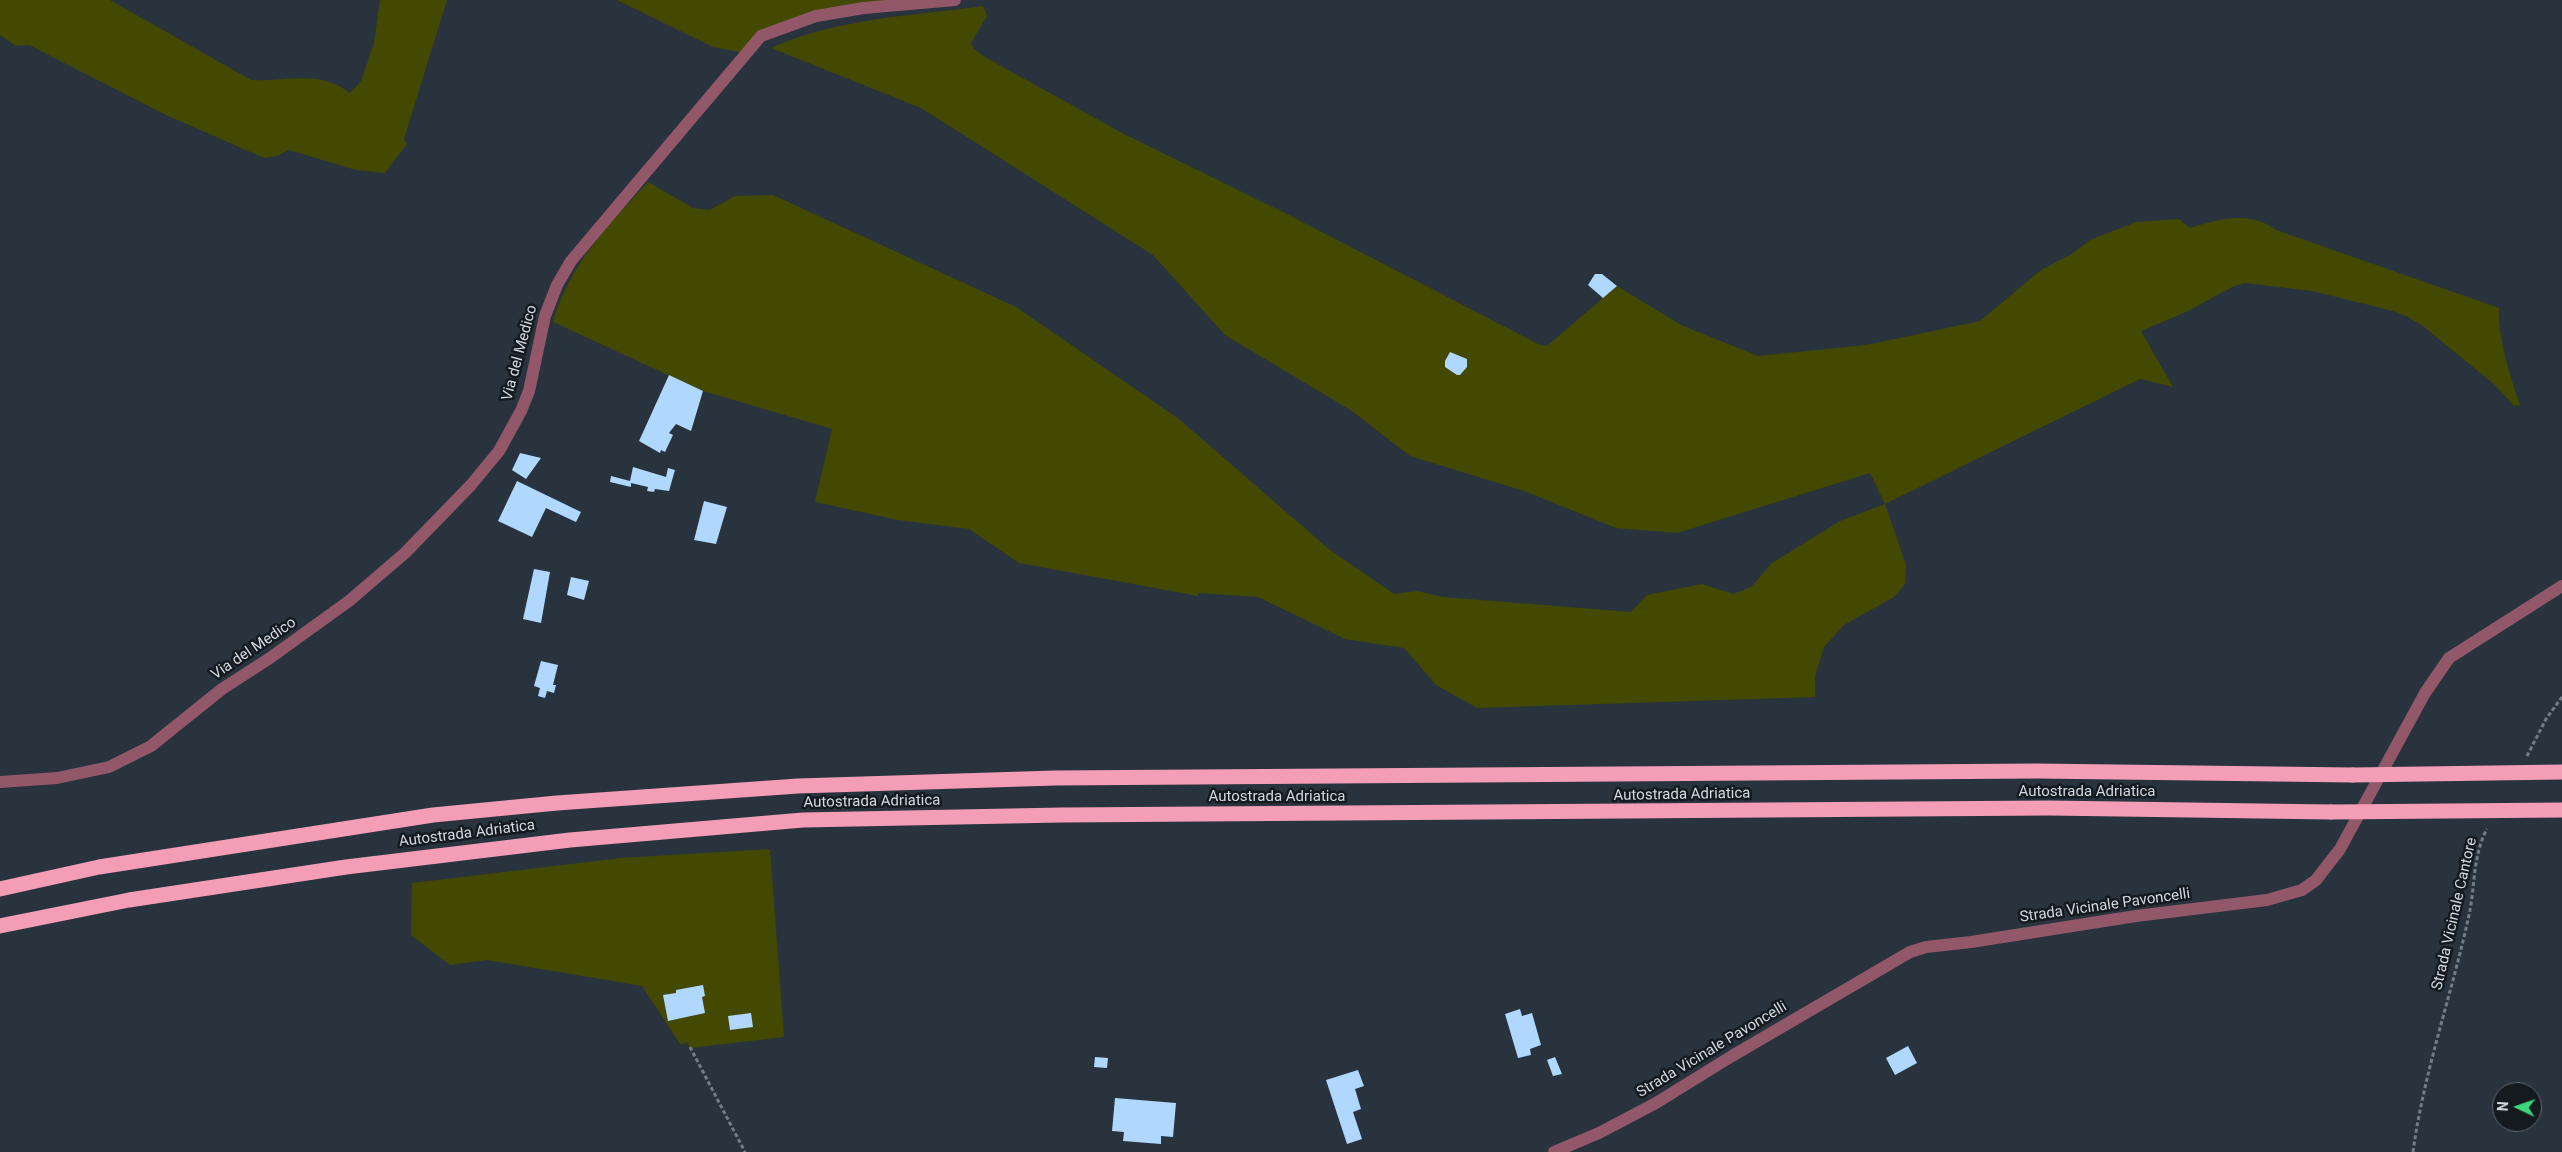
<!DOCTYPE html>
<html>
<head>
<meta charset="utf-8">
<style>
  body { margin:0 }
  #map { position:relative; width:2562px; height:1152px; overflow:hidden; background:#28333e; font-family:Roboto,sans-serif }
  canvas { display:block }
  .north { position:absolute; left:2492px; top:1082px; width:50px; height:50px; box-sizing:border-box; background:#151a1f; border:1px solid #61666d; border-radius:50%; rotate:273deg; font-size:14px; font-weight:700; line-height:20px; text-align:center; color:#d2d9e1 }
  .north::after { content:''; display:block; margin:auto; width:18px; height:22px; background:#3dd77e; clip-path:polygon(50% 0,100% 100%,50% 72%,0 100%) }
</style>
</head>
<body>
<div id="map">
<canvas width="2562" height="1152"></canvas>
<div class="north">N</div>
</div>
<script>
const ctx = document.querySelector('canvas').getContext('2d');
ctx.lineJoin = 'round';
function paint(path, color) { ctx.fillStyle = color; ctx.fill(path, 'evenodd'); }
function stroke(path, color, width, dash) { ctx.strokeStyle = color; ctx.lineWidth = width; ctx.lineCap = dash ? 'butt' : 'round'; ctx.setLineDash(dash || []); ctx.stroke(path); }
function drawText(font, color, halo, rows, align = 'center') {
  ctx.font = font + ' Roboto,sans-serif'; ctx.lineWidth = 5; ctx.setLineDash([]); ctx.textBaseline = 'middle'; ctx.strokeStyle = halo; ctx.fillStyle = color; for (const [text, x, y, turn = 0] of rows) {
    ctx.save(); ctx.translate(x, y); ctx.rotate((+turn || 0) * Math.PI / 180); ctx.textAlign = isNaN(turn) ? turn : align; if (halo) ctx.strokeText(text, 0, 0); ctx.fillText(text, 0, 0); ctx.restore();
  }
}
const green = new Path2D(`
  M0,0h110l141,80c36,2 68,-11 99,13l11,-12 13,-38 6,-43h67l-43,139 3,5 -22,29 -29,-3 -67,-20 -12,6 -13,2 -100,-44 -135,-69 -13,1 -16,-11z
  M617,0h272l-124,38 -21,15 -31,-6z
  M983,6l4,10 -16,27 2,5 10,8 141,78 165,81 251,130 7,1 70,-60 64,39 77,31 108,-11 114,-24 61,-51 29,-15 20,-15 46,-18 43,-3 11,9c29,-9 60,-18 86,2l223,78c-1,31 11,67 21,97l-6,1 -19,-21 -72,-59 -15,-9 -15,-6 -81,-20 -67,-8 -11,3 -46,25 -47,20 32,56 -33,-8 -255,125 21,61 -1,19 -11,13 -50,28 -20,22 -9,29v21l-338,11 -41,-23 -32,-37 -59,-9 -87,-42 -60,-4v3l-179,-33 -50,-34 -71,-9 -83,-18 17,-73 -129,-38 -150,-69c16,-57 56,-98 95,-140l45,26 17,2 25,-14 38,-1 243,112 163,112 151,131 64,44 23,-3 26,6 188,15 16,-17 55,-11 31,10 18,-7 21,-24 68,-42 45,-17 -15,-31 -193,60 -61,-5 -92,-37 -114,-35 -58,-45 -127,-76 -72,-80 -232,-147 -150,-60c66,-30 141,-32 212,-42z
  M770,849l14,188 -94,11 -3,-6 -6,3 -39,-59 -155,-26 -37,5 -39,-30 1,-52 209,-25z`);
const building = new Path2D(`
  M1595,274h7l15,12 -14,12 -15,-13z
  M1450,352l17,7v8l-7,8h-3l-12,-8v-6z
  M669,375l34,16 -12,40 -15,-7 -7,9 4,2 -8,17 -4,-2 -1,3 -21,-12z
  M520,453l21,5 -15,21 -14,-9z
  M633,467l33,10 2,-9 7,2 -6,21 -14,-2 -1,3 -7,-1 1,-4 -17,-4v4l-21,-5 1,-6 19,5z
  M517,481l64,31 -5,10 -30,-14 -14,29 -34,-16z
  M704,501l23,6 -11,37 -22,-4z
  M534,569l16,3 -9,51 -18,-4z
  M571,577l18,4 -5,19 -17,-5z
  M541,661l17,4 -5,20h3l-2,8 -7,-2 -2,7 -7,-2 2,-8 -6,-2z
  M703,985l2,11 -3,1 3,16 -37,8 -5,-26 13,-2v-3z
  M1520,1009l2,7 10,-3 9,32 -11,4 1,6 -13,3 -13,-44z
  M751,1013l2,14 -23,3 -2,-14z
  M1908,1046l9,17 -22,12 -9,-17z
  M1095,1057l13,1 -1,10 -13,-1z
  M1555,1057l7,17 -9,2 -6,-16z
  M1358,1070l6,16 -9,3 6,20 -8,3 9,27 -15,5 -21,-64z
  M1115,1098l61,5 -3,34 -12,-1v8l-38,-3 1,-9 -12,-1z`);
const path = new Path2D(`
  M2527,756l19,-37 16,-22
  M690,1047l55,105
  M2413,1152c11,-81 39,-158 56,-237 6,-28 4,-61 18,-86`);
const minor = new Path2D(`
  M0,782l57,-4 52,-11 42,-21 71,-57 48,-31 79,-57 56,-48 66,-68 28,-34 22,-40 8,-20 16,-75 12,-31 14,-24 190,-225 55,-20 48,-8 91,-8
  M1554,1152l45,-19 57,-30 76,-47 178,-104 16,-5 45,-5 165,-26 131,-16 35,-10 14,-10 24,-31 85,-156 24,-35 113,-72`);
const highway = new Path2D(`
  M0,889l99,-22 334,-52 124,-12 241,-17 257,-8 982,-7 316,4
  M0,926l129,-26 217,-33 224,-27 233,-20 259,-5 987,-7 282,4`);
const highwayBridge = new Path2D(`
  M2353,775l209,-3
  M2331,812l231,-2`);
const streetNames = [
  ["Via del Medico",520,353,-75],
  ["Via del Medico",254,649,-34],
  ["Autostrada Adriatica",2087,792],
  ["Autostrada Adriatica",1682,795,-1],
  ["Autostrada Adriatica",1277,797],
  ["Autostrada Adriatica",872,802,-1],
  ["Autostrada Adriatica",467,834,-7],
  ["Strada Vicinale Pavoncelli",2105,906,-8],
  ["Strada Vicinale Cantore",2455,914,-77],
  ["Strada Vicinale Pavoncelli",1712,1050,-31]
];
paint(green, '#434900');
paint(building, '#b0d8ff');
stroke(path, '#747d86', 3, [4, 2.5]);
stroke(minor, '#925869', 12);
stroke(highway, '#f39eb6', 15);
stroke(highwayBridge, '#f39eb6', 15);
drawText('15px', '#d2d9e1', '#151a1f', streetNames);
</script>
</body>
</html>
